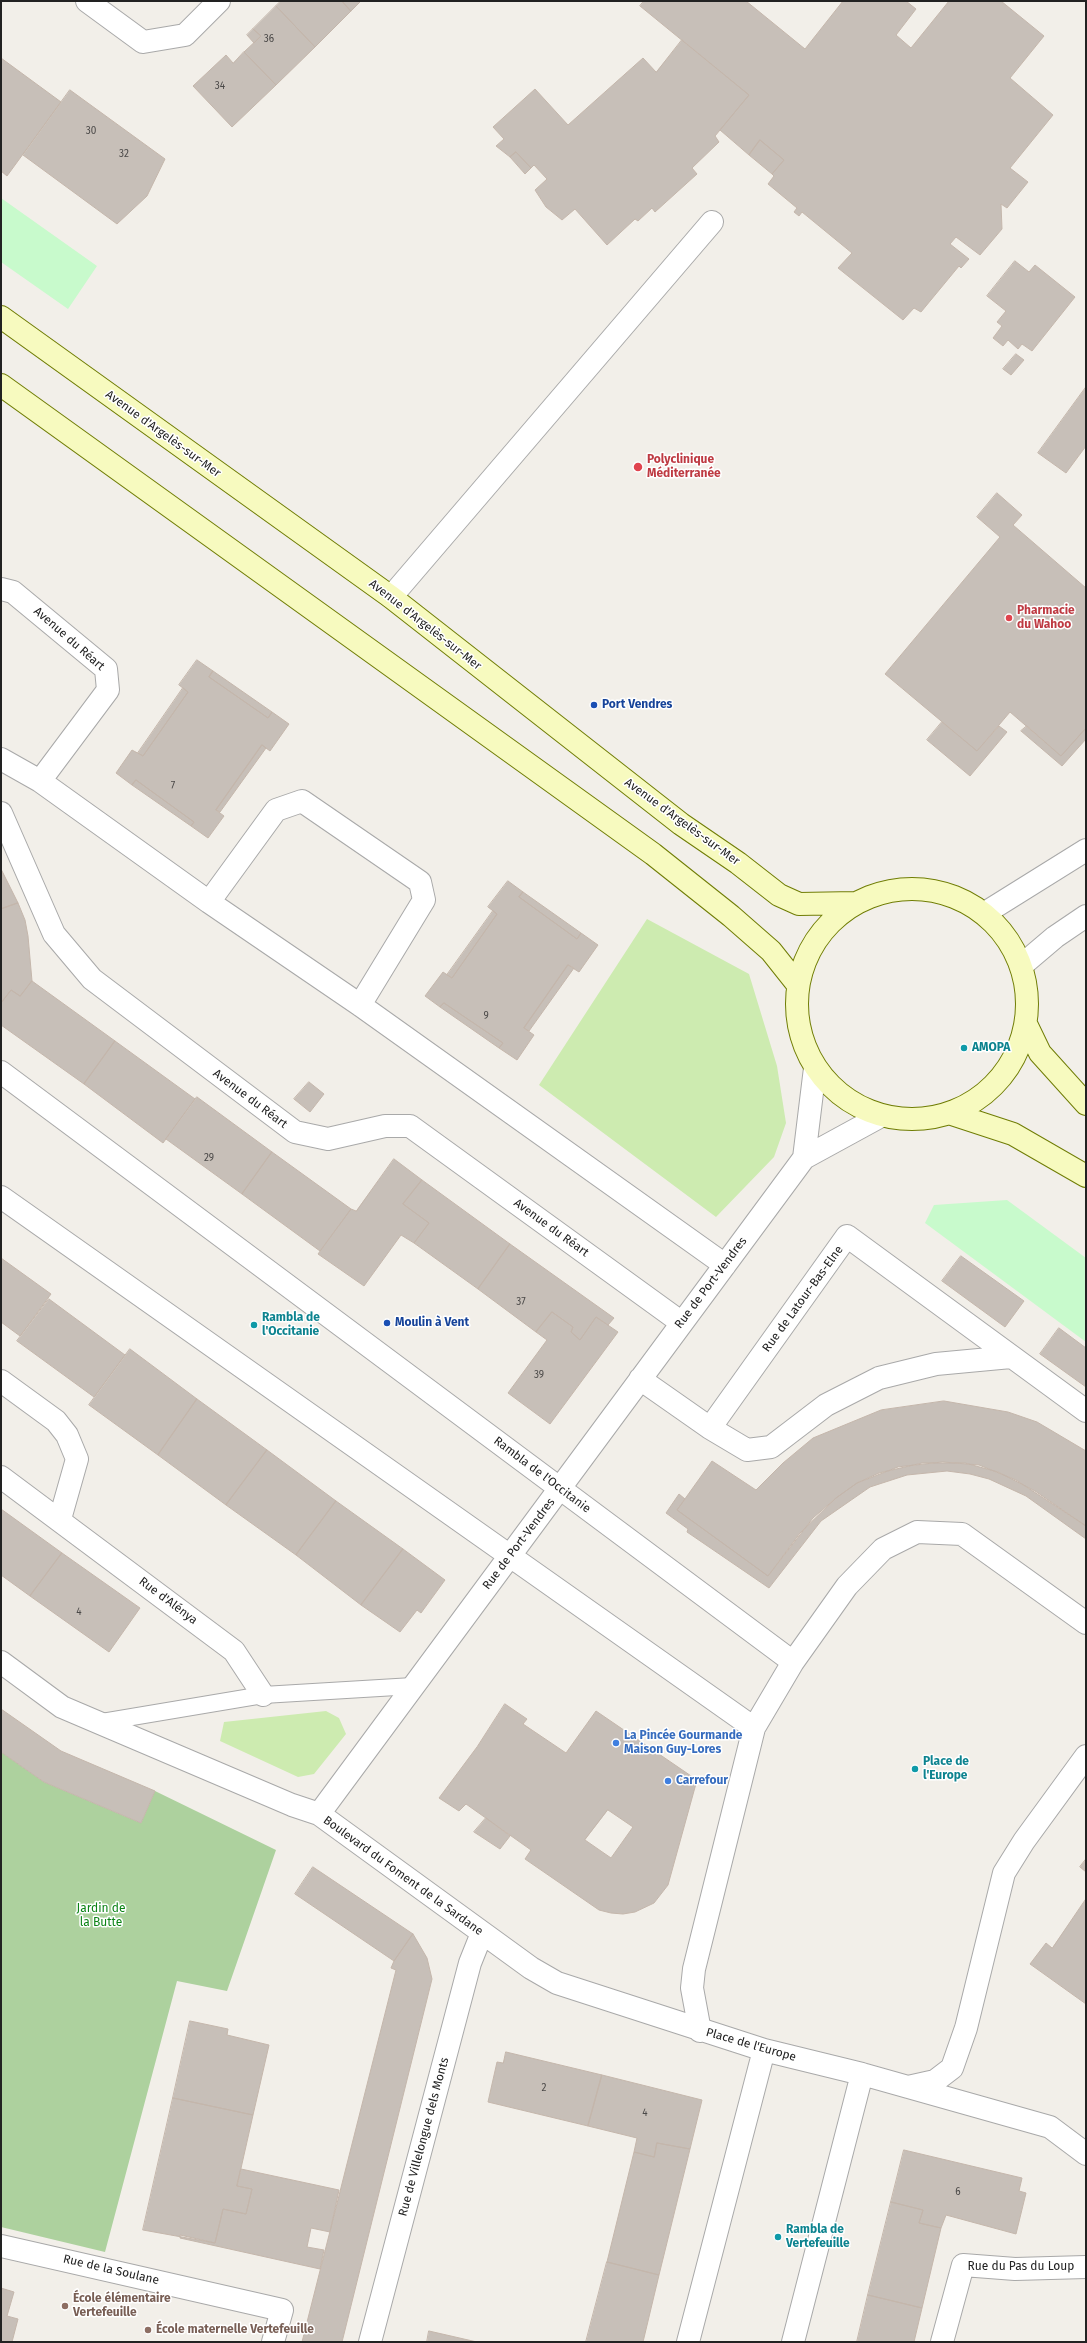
<!DOCTYPE html>
<html>
<head>
<meta charset="utf-8">
<style>
  body { margin:0 }
  #map { position:relative; width:1087px; height:2343px; overflow:hidden; background:#f2efe9; font-family:"Fira Sans",sans-serif }
  canvas { display:block }
  .frame { position:absolute; inset:0; border:2px solid #222; pointer-events:none }
</style>
</head>
<body>
<div id="map">
<canvas width="1087" height="2343"></canvas>
<div class="frame"></div>
</div>
<script>
const ctx = document.querySelector('canvas').getContext('2d');
ctx.lineJoin = 'round';
function paint(path, color) { ctx.fillStyle = color; ctx.fill(path, 'evenodd'); }
function stroke(path, color, width, dash) { ctx.strokeStyle = color; ctx.lineWidth = width; ctx.lineCap = dash ? 'butt' : 'round'; ctx.setLineDash(dash || []); ctx.stroke(path); }
function drawText(font, color, halo, rows, align = 'center') {
  ctx.font = font + ' "Fira Sans",sans-serif'; ctx.lineWidth = 3; ctx.setLineDash([]); ctx.textBaseline = 'middle'; ctx.strokeStyle = halo; ctx.fillStyle = color; for (const [text, x, y, turn = 0] of rows) {
    ctx.save(); ctx.translate(x, y); ctx.rotate((+turn || 0) * Math.PI / 180); ctx.textAlign = isNaN(turn) ? turn : align; if (halo) ctx.strokeText(text, 0, 0); ctx.fillText(text, 0, 0); ctx.restore();
  }
}
const grass = new Path2D(`
  M647,919l102,55 28,92 9,57 -12,34 -58,60 -177,-132z
  M326,1711l13,7 7,16 -32,40 -16,3 -78,-36 4,-19z`);
const forest = new Path2D(`
  M1,1752l43,30 97,41 14,-32 121,59 -49,141 -50,-10 -72,271 -104,-25z`);
const park = new Path2D(`
  M1,198l96,68 -29,43 -67,-47z
  M1007,1200l79,58v84l-161,-119 9,-18z`);
const building = new Path2D(`
  M281,1h61l9,10 -36,36 -39,-41z
  M342,1h19l-10,10z
  M644,1h102l59,48 38,-48h63l10,8 -20,26 15,13 38,-47h52l43,35 -34,42 43,37 -43,53 18,14 -21,26 -6,-4 1,25 -22,26 -24,-18 -6,7 19,15 -8,9 -2,-2 -38,46 -7,-4 -11,12 -65,-52 14,-15 -50,-41 -3,4 -5,-4 3,-4 -29,-24 6,-8 -2,-2 12,-14 -24,-20 -11,15 -29,-25 29,-35 -109,-89z
  M276,6l39,41 -39,38 -32,-33 17,-16 -8,-7z
  M253,29l8,7 -7,7 -7,-8z
  M682,40l67,55 -34,41 4,6 -27,26 5,6 -42,38 -3,-4 -14,13 -3,-2 -28,26 -32,-36 -13,11 -16,-13 -11,-17 12,-11 -13,-14 -3,3 -15,-16 -6,5 -14,-11 8,-7 -11,-12 42,-38 33,36 75,-67 13,14z
  M244,52l32,33 -44,42 -39,-41 33,-31 7,8z
  M1,58l60,44 -54,74 -6,-5z
  M70,90l95,69 -18,37 -30,28 -94,-69z
  M760,140l24,20 -12,14 -23,-19z
  M516,152l15,16 -6,6 -15,-17z
  M1015,261l14,11 6,-7 40,32 -43,54 -10,-7 -4,5 -10,-9 -5,6 -10,-8 9,-12 -5,-4 9,-11 -19,-15z
  M1016,354l8,6 -13,15 -8,-6z
  M1086,387v59l-20,27 -28,-20z
  M997,493l25,22 -9,10 73,63v140l-25,28 -51,-44 -33,39 -92,-77 115,-137 -23,-20z
  M197,660l16,11 -4,6 59,41 4,-6 17,12 -19,27 -8,-6 -46,65 8,6 -16,22 -17,-12 3,-4 -58,-42 -4,5 -16,-12 16,-23 11,6 45,-64 -9,-7z
  M213,671l59,41 -4,6 -59,-41z
  M183,688l5,4 -45,64 -5,-3z
  M942,722l35,29 22,-25 8,6 -37,44 -43,-36z
  M1027,726l34,30 25,-28v11l-24,27 -41,-35z
  M262,745l4,3 -46,64 -4,-2z
  M136,780l58,42 -3,4 -59,-41z
  M1,869l17,34 -17,6z
  M508,881l15,11 -4,5 58,42 4,-6 17,12 -19,27 -11,-7 -44,63 10,7 -17,25 -18,-12 4,-5 -59,-40 -4,4 -15,-11 18,-24 9,6 45,-64 -9,-7z
  M523,892l58,41 -4,6 -58,-42z
  M18,903l7,17 3,16 4,45 -12,15 -9,-6 -10,13v-94z
  M493,911l4,3 -45,64 -5,-3z
  M568,965l6,3 -45,63 -5,-3z
  M32,981l83,60 -31,43 -83,-59v-22l10,-13 9,6z
  M444,1003l59,40 -4,5 -59,-41z
  M115,1041l80,58 -32,44 -79,-59z
  M309,1082l15,12 -14,18 -16,-13z
  M197,1097l75,55 -30,42 -76,-55z
  M272,1152l79,57 -31,42 -78,-57z
  M394,1159l28,21 -19,24 26,19 -15,20 -13,-8 -37,51 -46,-32 33,-45 5,2z
  M422,1180l88,64 -32,45 -64,-46 15,-20 -26,-19z
  M510,1244l104,74 -6,7 -12,-8 -16,23 -9,-8 2,-5 -21,-15 -16,20 -58,-43z
  M961,1256l63,45 -19,26 -63,-46z
  M1,1258l50,36 -31,42 -19,-14z
  M49,1299l76,56 -31,42 -77,-56z
  M552,1312l21,15 -2,5 9,8 16,-23 22,15 -68,92 -42,-31 39,-53 -11,-8z
  M1059,1328l27,20v39l-46,-33z
  M130,1349l67,50 -39,56 -69,-50z
  M197,1399l70,51 -41,55 -68,-50z
  M944,1401l64,11 29,10 49,29v75l-51,-35 -37,-19 -33,-9h-43l-43,10 -22,10 -21,15 -36,35 -32,43 -91,-66 35,-49 44,29 27,-27 30,-25 68,-28z
  M267,1450l69,51 -40,54 -70,-50z
  M943,1462l36,3 37,15 70,46v13l-60,-43 -37,-17 -19,-5 -23,-3 -40,4 -37,12 -49,34 -52,67 -82,-56 1,-3 -22,-16 13,-19 6,5 -8,11 91,66 45,-58 23,-20 21,-15 41,-16z
  M336,1501l67,48 -42,56 -65,-50z
  M1,1509l61,44 -32,43 -29,-21z
  M403,1549l42,31 -24,33 -4,-3 -17,22 -39,-27z
  M62,1553l78,55 -31,44 -79,-56z
  M505,1704l22,15 -4,5 43,29 30,-42 101,69 -29,105 -14,18 -19,9 -12,2 -12,-1 -12,-3 -74,-51 6,-9 -65,-46 -7,7 -20,-13 38,-51zM608,1810l25,17 -22,31 -26,-18z
  M1,1709l60,42 94,40 -14,32 -97,-41 -43,-30z
  M486,1818l24,18 -10,13 -26,-17z
  M1086,1859v13l-6,-5z
  M313,1867l100,67 -19,27 -99,-67z
  M1086,1899v105l-56,-40 16,-21 6,5z
  M413,1934l14,24 5,21 -90,363h-40l94,-372 -5,-2 3,-7z
  M190,2021l38,8 -1,6 42,10 -16,70 -80,-17z
  M506,2052l96,23 -14,51 -100,-24 9,-40 6,1z
  M602,2075l100,25 -12,49 -33,-6 -3,14 -20,-5 3,-14 -49,-12z
  M173,2098l80,17 -16,71 15,3 -6,25 -23,-5 -8,34 -72,-13z
  M657,2143l33,6 -31,126 -52,-13 27,-110 20,5z
  M904,2150l118,28 -3,13 7,2 -10,41 -70,-19 -5,13 -22,-5 4,-13 -32,-8z
  M241,2169l98,21 -9,42 -19,-4 -4,19 17,3 -4,19 -140,-31v-3l35,8 8,-34 23,5 6,-25 -15,-3z
  M891,2202l32,8 -4,13 22,5 -19,80 -54,-13z
  M607,2262l52,13 -16,67h-57z
  M1,2288l13,4 -7,24 11,3 -6,23h-11z
  M868,2295l54,13 -8,34h-57z
  M429,2331l48,11h-50z`);
const lane = new Path2D(`
  M102,1722l161,-27 150,-9`);
const street = new Path2D(`
  M87,1l56,41 42,-7 34,-34
  M1,589l12,3 93,77 2,21 -68,91
  M391,597l321,-375
  M1,759l39,22 169,121 151,103 365,260
  M1,813l53,121 38,45 203,153 33,7 57,-13h25l272,197
  M209,902l67,-92 26,-9 118,81 4,18 -64,105
  M985,913l101,-63
  M1022,965l33,-28 31,-21
  M1,1072l792,590
  M804,1158l11,-90
  M1,1197l753,531
  M640,1379l70,49 137,-192 239,175
  M1,1381l55,40 11,14 10,24 -17,60
  M710,1428l37,22 24,-3 55,-42 53,-27 57,-14 75,-7
  M1,1477l233,174 29,44
  M1,1662l61,45 230,98 27,9 212,154 26,15 207,67 98,24 188,53 36,27
  M319,1814l485,-656 77,-42
  M700,2031l-8,-43 2,-19 60,-241 39,-66 54,-76 36,-37 34,-17 45,2 124,89
  M908,2087l27,-6 17,-13 14,-40 38,-155 20,-32 62,-85
  M1,2246l281,64 -9,32
  M370,2342l100,-379 12,-30
  M688,2342l76,-292
  M793,2342l69,-268
  M942,2342l21,-77 52,4 71,-2`);
const secondary = new Path2D(`
  M1,317l390,280 290,227 57,39 41,32 20,9 56,-1
  M1,385l652,469 78,62 40,35 27,34
  M797 1004a115 115 0 1 1 230 0a115 115 0 1 1-230 0Z
  M1027,1026l13,27 46,51
  M952,1114l61,20 73,42`);
const markers = [
  [638,467,5,"#e0444e"],
  [1009,618,4,"#e0444e"],
  [594,705,4,"#1a4fb4"],
  [964,1048,4,"#0f9aa8"],
  [387,1323,4,"#1a4fb4"],
  [254,1325,4,"#0f9aa8"],
  [616,1743,4,"#3f7fe0"],
  [915,1769,4,"#0f9aa8"],
  [668,1781,4,"#3f7fe0"],
  [778,2237,4,"#0f9aa8"],
  [65,2306,4,"#8d6e63"],
  [148,2330,4,"#8d6e63"]
];
const numberNames = [
  ["36",269,39],
  ["34",220,86],
  ["30",91,131],
  ["32",124,154],
  ["7",173,786],
  ["9",486,1016],
  ["29",209,1158],
  ["37",521,1302],
  ["39",539,1375],
  ["4",79,1612],
  ["2",544,2088],
  ["4",645,2113],
  ["6",958,2192]
];
const streetNames = [
  ["Avenue d'Argelès-sur-Mer",163,434,36],
  ["Avenue d'Argelès-sur-Mer",425,625,38],
  ["Avenue du Réart",69,639,41],
  ["Avenue d'Argelès-sur-Mer",682,822,36],
  ["Avenue du Réart",250,1099,37],
  ["Avenue du Réart",551,1228,36],
  ["Rue de Port-Vendres",711,1283,-53],
  ["Rue de Latour-Bas-Elne",803,1299,-54],
  ["Rambla de l'Occitanie",542,1475,37],
  ["Rue de Port-Vendres",519,1544,-53],
  ["Rue d'Alénya",168,1601,37],
  ["Boulevard du Foment de la Sardane",403,1876,36],
  ["Place de l'Europe",751,2045,16],
  ["Rue de Villelongue dels Monts",424,2137,-75],
  ["Rue du Pas du Loup",1021,2267],
  ["Rue de la Soulane",111,2270,13]
];
const healthNames = [
  ["Polyclinique",647,460],
  ["Méditerranée",647,474],
  ["Pharmacie",1017,611],
  ["du Wahoo",1017,625]
];
const transitNames = [
  ["Port Vendres",602,705],
  ["Moulin à Vent",395,1323]
];
const cultureNames = [
  ["AMOPA",972,1048],
  ["Rambla de",262,1318],
  ["l'Occitanie",262,1332],
  ["Place de",923,1762],
  ["l'Europe",923,1776],
  ["Rambla de",786,2230],
  ["Vertefeuille",786,2244]
];
const shopNames = [
  ["La Pincée Gourmande",624,1736],
  ["Maison Guy-Lores",624,1750],
  ["Carrefour",676,1781]
];
const parkNames = [
  ["Jardin de",101,1909],
  ["la Butte",101,1923]
];
const educationNames = [
  ["École élémentaire",73,2299],
  ["Vertefeuille",73,2313],
  ["École maternelle Vertefeuille",156,2330]
];
paint(grass, '#cdebb0');
paint(forest, '#add19e');
paint(park, '#c8facc');
paint(building, '#c7bfb8');
stroke(building, '#c4b6ab', 1);
stroke(lane, '#a9a9a9', 18);
stroke(street, '#a9a9a9', 24);
stroke(secondary, '#707d05', 24);
stroke(lane, '#fff', 16);
stroke(street, '#fff', 22);
stroke(secondary, '#f7fabf', 22);
for (const [x, y, r, color] of markers) { const dot = new Path2D(); dot.arc(x, y, r, 0, 2 * Math.PI); ctx.fillStyle = color; ctx.fill(dot); stroke(dot, '#fff', 1.5); }
drawText('10px', '#4b4948', null, numberNames);
drawText('12px', '#222', '#fff', streetNames);
drawText('bold 12px', '#be3a42', '#fff', healthNames, 'left');
drawText('bold 12px', '#164399', '#fff', transitNames, 'left');
drawText('bold 12px', '#0d838f', '#fff', cultureNames, 'left');
drawText('bold 12px', '#366cbe', '#fff', shopNames, 'left');
drawText('12px', '#0c8416', '#fff', parkNames);
drawText('bold 12px', '#785e54', '#fff', educationNames, 'left');
</script>
</body>
</html>
